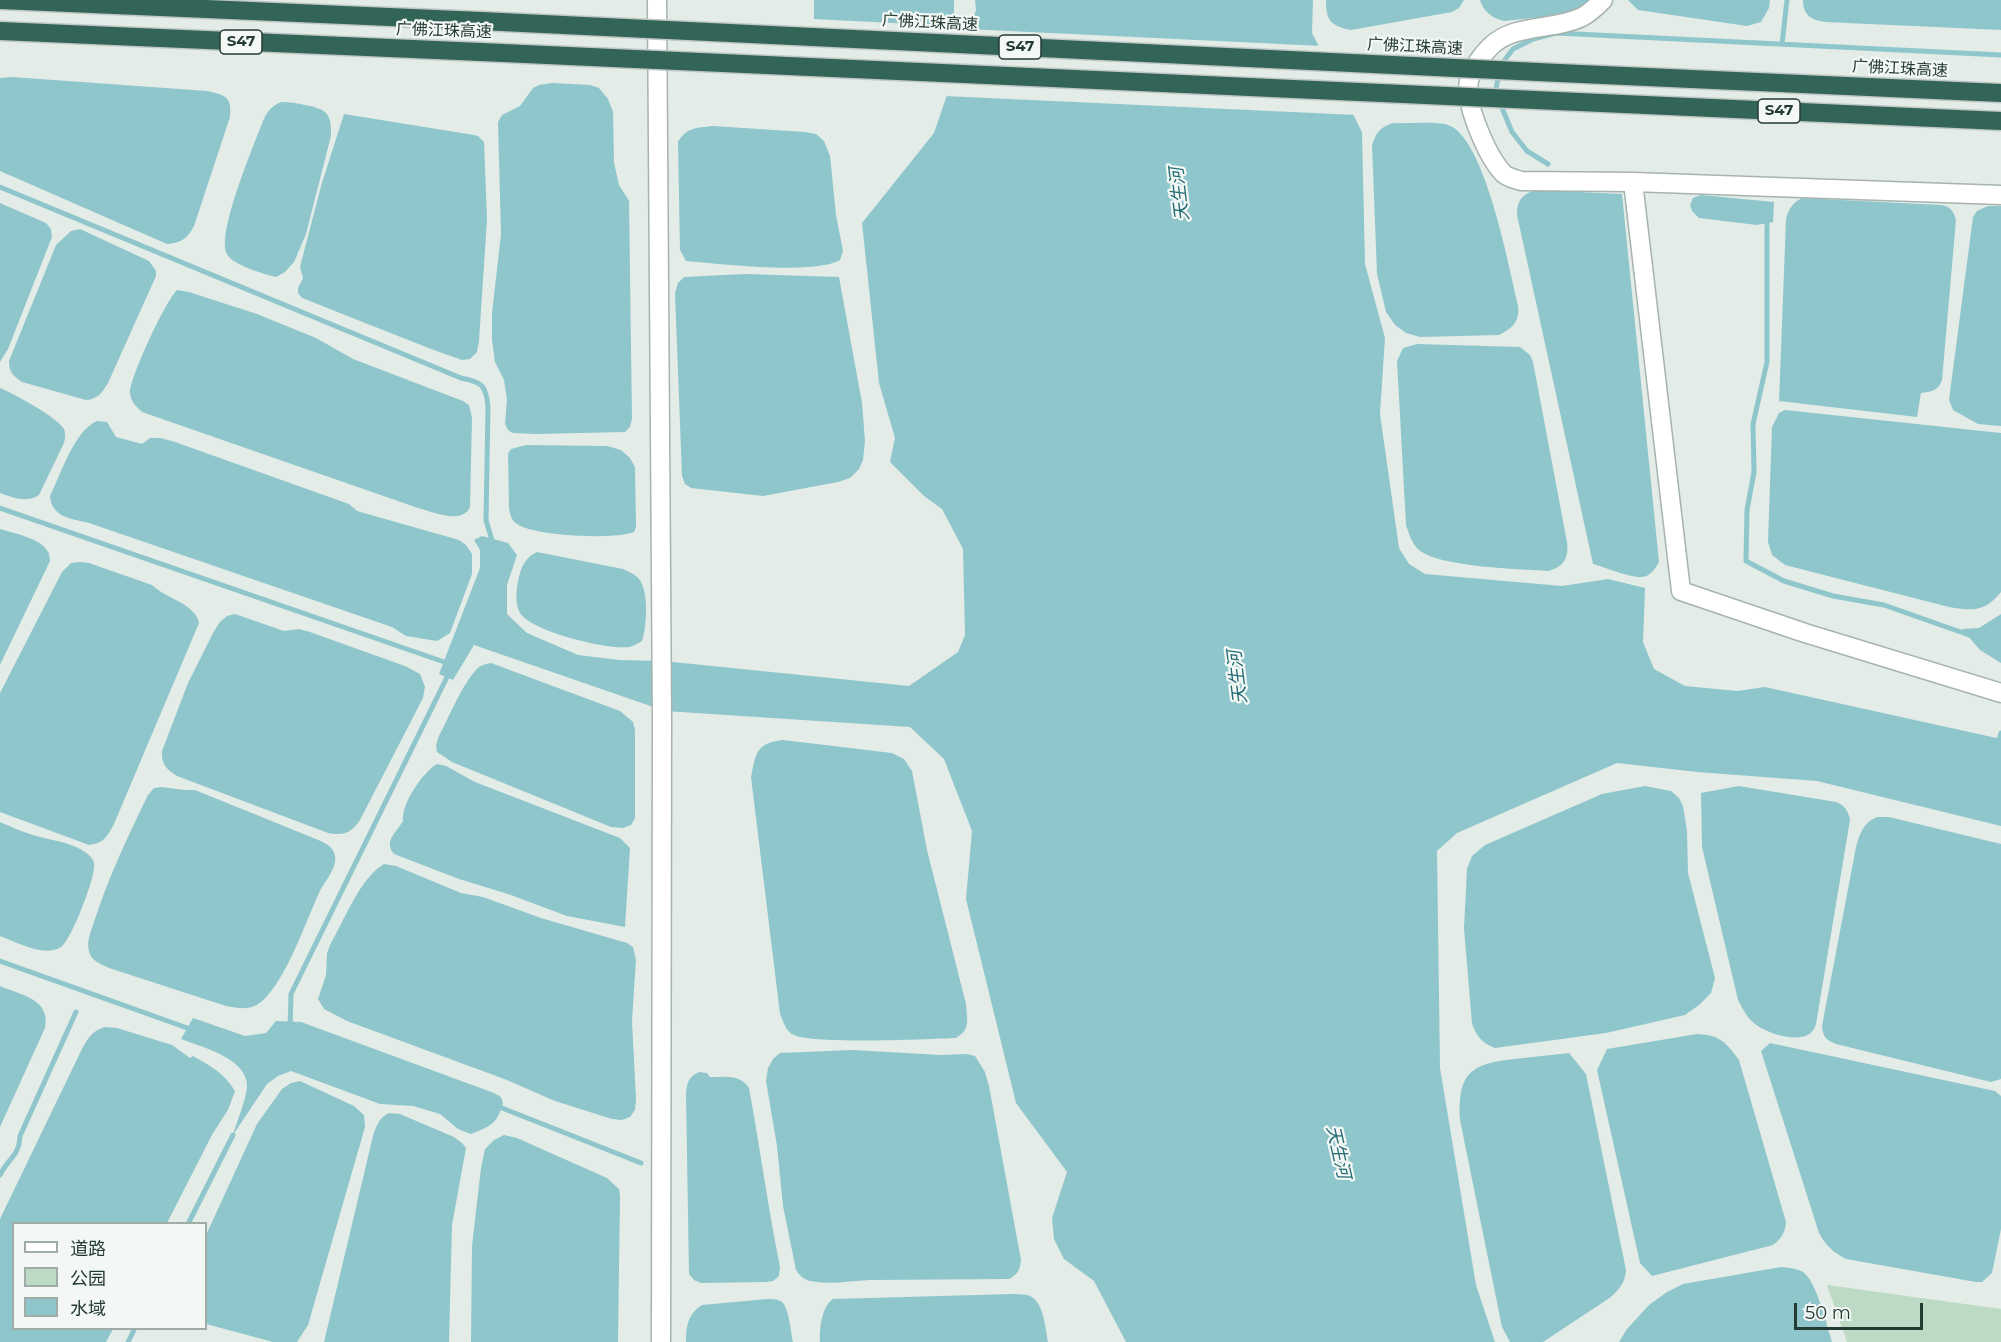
<!DOCTYPE html>
<html>
<head>
<meta charset="utf-8">
<style>
  body { margin:0 }
  #map { position:relative; width:2001px; height:1342px; overflow:hidden; background:#e3ece7; font-family:Montserrat,"Noto Sans SC",sans-serif }
  canvas { display:block }
  .legend { position:absolute; left:12px; top:1222px; width:195px; height:108px; box-sizing:border-box; background:#f3f8f5; border:2px solid #a0aca8; margin:0; padding:8px 10px; list-style:none; font-size:18px; color:#243b34 }
  .legend li { display:flex; align-items:center; gap:12px; height:30px }
  .legend b { width:30px; border:2px solid #a0aca8 }
  .scale { position:absolute; left:1794px; top:1303px; width:129px; height:27px; box-sizing:border-box; border:3px solid #243b34; border-top:0; padding-left:8px; font-size:18px; line-height:21px; white-space:nowrap; color:#243b34; -webkit-text-stroke:4px #f3f8f5; paint-order:stroke }
</style>
</head>
<body>
<div id="map">
<canvas width="2001" height="1342"></canvas>
<ul class="legend">
<li><b style="height:8px;background:#fff"></b>道路</li>
<li><b style="height:16px;background:#bddbc4"></b>公园</li>
<li><b style="height:16px;background:#8fc6cc"></b>水域</li>
</ul>
<div class="scale">50 m</div>
</div>
<script>
const ctx = document.querySelector('canvas').getContext('2d');
ctx.lineJoin = 'round';
function paint(path, color) { ctx.fillStyle = color; ctx.fill(path, 'evenodd'); }
function stroke(path, color, width, dash) { ctx.strokeStyle = color; ctx.lineWidth = width; ctx.lineCap = dash ? 'butt' : 'round'; ctx.setLineDash(dash || []); ctx.stroke(path); }
function drawText(font, color, halo, rows, align = 'center') {
  ctx.font = font + ' Montserrat,"Noto Sans SC",sans-serif'; ctx.lineWidth = 4.5; ctx.setLineDash([]); ctx.textBaseline = 'middle'; ctx.strokeStyle = halo; ctx.fillStyle = color; for (const [text, x, y, turn = 0] of rows) {
    ctx.save(); ctx.translate(x, y); ctx.rotate((+turn || 0) * Math.PI / 180); ctx.textAlign = isNaN(turn) ? turn : align; if (halo) ctx.strokeText(text, 0, 0); ctx.fillText(text, 0, 0); ctx.restore();
  }
}
const green = new Path2D(`
  M1827,1285l174,24v33h-154z`);
const water = new Path2D(`
  M814,0h140v19l-3,7 -137,-7z
  M975,0h338l-1,33 50,99 3,132 20,74 -5,76 19,134 10,16 16,10 137,12 46,-7 37,9 -2,54 11,27 31,17 52,5 28,-4 236,52v87l-184,-45 -120,-9 -80,-9 -160,70 -20,18 3,217 36,217 19,57h-369l-32,-61 -30,-22 -10,-20 -2,-21 15,-46 -51,-69 -50,-204 6,-68 -28,-72 -34,-32 -245,-16 -191,-66 -21,35 -14,-6 41,-106v-18l-6,-10 8,-4 26,7 9,12 -10,30v29l20,19 51,22 41,5 44,1 246,25 49,-34 7,-17 -2,-86 -21,-40 -18,-13 -34,-34 5,-24 -16,-55 -17,-160 72,-90 42,-123z
  M1326,0h138l-5,8 -7,4 -101,18c-20,-4 -25,-9 -25,-30z
  M1480,0h111l-10,9 -11,5 -66,7c-12,-3 -20,-9 -24,-21z
  M1628,0h142l-1,8 -8,14 -14,4 -109,-16z
  M1803,0h198v30l-176,-8c-14,-2 -22,-7 -22,-22z
  M12,77l195,14c19,4 25,6 23,26l-36,109c-7,13 -13,17 -27,18l-167,-73v-93z
  M552,83l38,2 9,3 9,11 5,13 1,51 5,22 10,16 3,218 -2,8 -5,5 -89,2 -23,-1 -5,-3 -3,-6 2,-24 -3,-20 -9,-18 -3,-22v-27l9,-79 -3,-112 4,-7 18,-9 13,-18 6,-3z
  M281,102c9,0 16,1 24,3 22,4 27,9 26,31l-25,98 -12,28 -9,10 -9,5c-12,-3 -44,-12 -49,-23 -11,-20 27,-109 36,-133 4,-10 9,-15 18,-19z
  M344,114l130,21 4,1 6,6 3,77 -8,122 -2,11 -7,7 -8,1 -31,-11 -129,-51 -4,-5v-5l5,-10 -3,-11 21,-81z
  M1393,123c13,1 43,-2 55,2 37,12 61,143 70,180 2,16 -5,23 -19,30l-79,2 -14,-4 -11,-8 -9,-13 -9,-38 -5,-128c3,-12 8,-19 21,-23z
  M713,126l92,6 11,2 8,7 6,15 6,59 7,36 -3,9c-26,15 -120,4 -154,1l-6,-11 -2,-108c9,-15 18,-14 35,-16z
  M1536,190l86,4 37,368c-4,7 -9,15 -18,15 -10,1 -37,-10 -48,-13l-76,-349c0,-14 5,-21 19,-25z
  M1701,195l73,7 -1,20 -16,3 -58,-7 -7,-7 -2,-6 3,-7z
  M1802,198l138,7c10,1 13,5 16,15l-14,160c-4,11 -11,12 -21,13l-4,24 -138,-16 7,-182c3,-10 6,-16 16,-21z
  M0,203l46,20 5,6 1,8 -44,112 -8,13z
  M1988,206h13v220l-23,-2 -25,-14 -4,-10 24,-183 4,-6z
  M80,229l69,32 7,10v5l-48,107c-6,10 -10,16 -22,17l-64,-18c-9,-6 -13,-10 -13,-21l47,-116 15,-14z
  M745,274l94,3 23,126 3,38 -2,19 -4,9 -9,9 -12,4 -75,14 -72,-8 -6,-4 -3,-8 -7,-183 3,-10 6,-6z
  M177,290l12,2 68,22 59,24 37,21 110,42 6,4 3,13 -2,89c-8,18 -37,5 -52,1l-276,-96c-6,-6 -11,-10 -12,-19 -1,-14 36,-93 47,-103z
  M1417,344l103,3 10,8 3,7 34,180c2,16 -3,25 -19,29 -29,-2 -109,-4 -129,-21 -7,-6 -10,-16 -13,-25l-9,-164 6,-13z
  M0,388c13,5 58,30 64,41 2,5 1,10 0,14l-25,52c-12,8 -26,3 -39,-2z
  M1785,410l216,23v159c-16,20 -28,19 -52,15l-164,-42 -13,-10 -4,-13 4,-115 7,-14z
  M97,421l10,1 9,15 26,7 8,-6h11l14,4 174,62 8,7 102,29 7,5 6,9v20l-22,59 -13,8 -31,-5 -14,-9 -303,-104c-17,-4 -38,-6 -39,-27 11,-22 24,-65 47,-75z
  M526,445l81,1 14,4 9,8 5,9 1,60 -2,5c-20,8 -100,4 -117,-8 -6,-4 -7,-10 -8,-16l-1,-54 3,-5z
  M0,529c13,4 43,10 48,23 1,0 2,8 2,9l-50,104z
  M537,552l86,17c6,3 12,5 16,10 10,12 8,48 3,62 -4,2 -8,5 -13,6 -21,3 -97,-15 -109,-34 -5,-10 -4,-21 -2,-32 3,-13 6,-23 19,-29z
  M80,562l9,1 63,22c13,13 44,19 47,38l-85,201c-7,13 -10,19 -25,21l-89,-33v-119l62,-121 9,-9z
  M235,614l49,17 15,-2 11,3 95,34 15,8 5,13 -2,11 -63,122c-9,13 -16,16 -32,13l-151,-57c-11,-7 -16,-12 -15,-25l26,-68 25,-50 7,-11 7,-6z
  M2001,614v49l-21,-13 -18,-21 17,-1z
  M491,663l129,48 13,11 2,8v88l-4,7 -8,3 -12,-1 -159,-65 -15,-10 -1,-6 2,-8c10,-19 23,-51 37,-67 4,-5 9,-7 16,-8z
  M783,740l109,13 12,6 8,12 15,79 39,154c1,16 5,25 -10,34 -27,1 -148,7 -164,-4 -7,-4 -9,-14 -12,-20l-29,-237c5,-24 5,-34 32,-37z
  M437,764l9,2 29,16 145,56 10,10 -5,79 -58,-11 -56,-21 -52,-16 -65,-25c-11,-13 3,-22 9,-33 -2,-17 20,-49 34,-57z
  M1645,786l26,5 8,7 4,8 4,25 1,42 27,105 -4,15 -12,12 -14,10 -79,18 -111,15c-13,-5 -18,-11 -23,-24l-8,-96 3,-59 5,-13 13,-11 117,-51z
  M1739,786l97,16c9,4 12,8 14,18l-34,204c-6,24 -47,11 -61,0 -8,-6 -12,-15 -17,-24l-36,-153 -1,-54z
  M162,787l22,3h11l116,47c9,4 22,7 24,19 2,13 -11,26 -16,37 -14,30 -33,88 -58,109 -11,9 -22,6 -35,4l-117,-38c-8,-4 -18,-7 -20,-17 -3,-10 3,-22 6,-32 14,-43 33,-83 53,-124l6,-7z
  M1877,817h12l112,27v235l-10,3 -155,-38c-10,-4 -13,-7 -14,-18l34,-179c4,-14 7,-24 21,-30z
  M0,822c10,4 20,9 30,12 19,7 44,7 60,22 1,1 4,5 4,7 3,11 -23,78 -33,84 -17,11 -44,-5 -61,-11z
  M384,864l12,2 65,27 22,4 58,21 86,25 6,4 3,13 -4,61 4,78 -1,11 -5,7 -8,3 -10,-1 -57,-18 -48,-21 -160,-59 -23,-12 -6,-10 8,-24 1,-22 4,-10c14,-24 29,-65 53,-79z
  M0,986c21,9 51,13 45,42l-45,99z
  M193,1018l52,18 21,-3 10,-12 25,1 193,71 7,4 2,6c-6,21 -12,23 -32,31l-13,-5 -18,-15 -27,-8 -33,-2 -89,-33 -13,5 -11,8 -34,51c4,-14 14,-37 14,-50 -1,-27 -45,-38 -66,-46z
  M105,1027l12,1 55,17 18,13 3,-2c18,10 31,17 42,35l-7,19 -15,23 -46,90 -153,1v104l99,1 -7,13h-106v-123l80,-166c6,-12 11,-22 25,-26z
  M1697,1034c23,1 29,8 42,26l47,162c-1,11 -4,16 -13,23l-121,31 -12,-13 -43,-193 10,-21z
  M1770,1043l225,48 6,5v133l-9,44 -10,9h-6l-130,-23c-13,-7 -20,-13 -27,-26l-58,-182z
  M852,1050l89,5 26,-1 8,2 10,16 4,14 32,174c-1,10 -3,14 -12,19 -46,0 -92,1 -139,1 -20,1 -40,5 -60,1 -7,-2 -10,-5 -14,-11l-13,-64 -6,-60 -11,-65 2,-13 5,-9 7,-6z
  M1569,1053l17,21 40,196c-1,13 -6,18 -15,27l-68,45h-33l-8,-15 -42,-207c-2,-46 9,-56 54,-61 19,-2 37,-4 55,-6z
  M699,1072l8,1 3,4c14,0 31,-3 39,11 11,60 19,119 31,179l-1,9 -6,5 -7,1 -65,1 -7,-3 -5,-6 -3,-180c1,-11 2,-17 13,-22z
  M300,1081l54,25 10,9 1,12 -57,198 -11,17h-24l-67,-18v-89l51,-111 25,-35 9,-6z
  M389,1113l11,1 54,23 8,6 4,5 -14,77 -3,117h-125l49,-206c3,-10 6,-18 16,-23z
  M504,1135l13,3 90,40 12,11 1,7 -2,146h-147l1,-96 9,-78 4,-19 9,-9z
  M1781,1267c10,1 20,1 26,9 11,12 20,50 25,66h-213l8,-13 22,-24 18,-13 16,-8z
  M1012,1294c5,0 10,0 15,1 17,4 18,32 21,47h-228c-1,-13 2,-36 13,-43z
  M767,1299c5,0 11,0 15,3 7,6 9,31 11,40h-107c0,-16 2,-28 16,-37z`);
const pier = new Path2D(`
  M967,29l355,17 35,69 -413,-19z`);
const stream = new Path2D(`
  M1782,44l5,-44
  M1501,65l12,-16 20,-10 23,-6 445,22
  M1497,94l-1,-5 3,-15
  M1500,103l12,29 15,19 21,13
  M0,187l461,191c21,4 25,7 27,29l-2,113 7,24
  M1767,219v143l-14,62 1,48 -7,38 -1,51 38,20 49,15 51,9 88,31
  M0,508l450,156
  M1998,744l3,-11
  M0,961l193,69
  M290,1029l1,-35 158,-321
  M497,1106l144,57
  M0,1175c8,-17 19,-18 20,-39l56,-124
  M188,1224l45,-89
  M128,1342l7,-14`);
const minor = new Path2D(`
  M1603,0c-7,7 -13,13 -21,17 -29,14 -67,6 -91,29 -9,9 -19,22 -22,35 -5,23 19,77 35,93 5,4 11,5 17,7l112,1 368,13
  M1633,182l48,409 124,42 196,60`);
const tertiary = new Path2D(`
  M657,0l5,719 -1,623`);
const motorway = new Path2D(`
  M0,0l481,21
  M0,31l481,21
  M1559,73l442,20
  M1557,101l444,20`);
const motorwayBridge = new Path2D(`
  M481,21l1078,52
  M481,52l1076,49`);
const shields = [
  [241,42,42],
  [1020,47,42],
  [1779,111,42]
];
const shieldNames = [
  ["S47",241,42],
  ["S47",1020,47],
  ["S47",1779,111]
];
const streetNames = [
  ["广佛江珠高速",930,23,3],
  ["广佛江珠高速",444,31,2],
  ["广佛江珠高速",1415,47,3],
  ["广佛江珠高速",1900,69,3]
];
const waterNames = [
  ["天生河",1180,194,-97],
  ["天生河",1238,677,-97],
  ["天生河",1338,1152,77]
];
paint(green, '#bddbc4');
paint(water, '#8fc6cc');
paint(pier, '#e3ece7');
stroke(stream, '#8fc6cc', 5);
stroke(minor, '#a6b3ae', 21);
stroke(tertiary, '#a6b3ae', 21);
stroke(motorway, '#c2c8c6', 21);
stroke(minor, '#fff', 18);
stroke(tertiary, '#fff', 18);
stroke(motorway, '#326558', 18);
stroke(motorwayBridge, '#c2c8c6', 21, []);
stroke(motorwayBridge, '#326558', 18);
for (const [x, y, w] of shields) { const box = new Path2D(); box.roundRect(x - w / 2, y - 12, w, 24, 4.5); ctx.fillStyle = '#f3f8f5'; ctx.fill(box); stroke(box, '#243b34', 1.5); }
drawText('bold 15px', '#243b34', null, shieldNames);
drawText('16px', '#243b34', '#f3f8f5', streetNames);
drawText('italic 18px', '#226a73', '#f3f8f5', waterNames);
</script>
</body>
</html>
